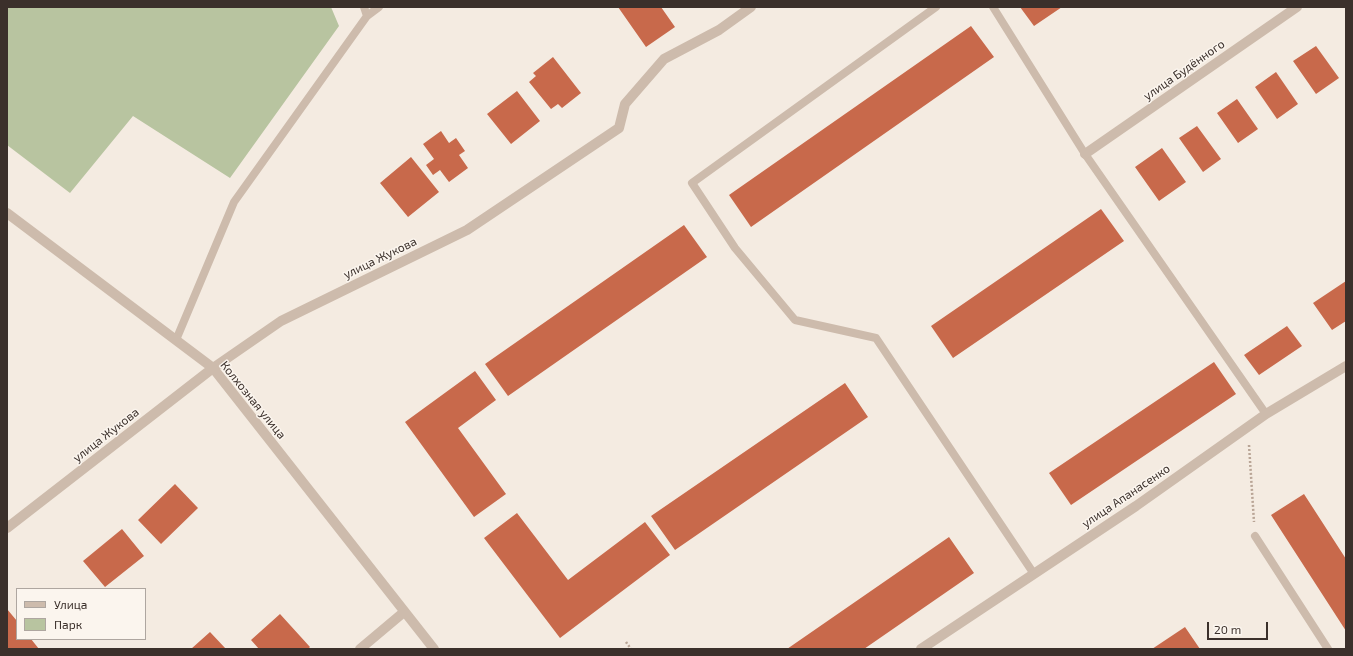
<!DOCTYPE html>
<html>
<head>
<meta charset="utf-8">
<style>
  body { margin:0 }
  #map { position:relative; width:1353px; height:656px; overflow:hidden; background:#f4ebe1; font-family:"Exo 2",sans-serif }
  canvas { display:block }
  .frame { position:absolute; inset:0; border:8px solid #3b302b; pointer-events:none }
  .legend { position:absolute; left:16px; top:588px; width:130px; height:52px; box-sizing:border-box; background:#fbf5ee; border:1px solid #aea6a0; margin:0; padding:5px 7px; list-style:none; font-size:12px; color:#3b302b }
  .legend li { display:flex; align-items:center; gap:8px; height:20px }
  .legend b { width:20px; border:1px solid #aea6a0 }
  .scale { position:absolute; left:1207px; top:622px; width:61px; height:18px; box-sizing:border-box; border:2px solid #3b302b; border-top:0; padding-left:5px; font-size:12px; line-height:14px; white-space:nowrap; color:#3b302b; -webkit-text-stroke:3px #fbf5ee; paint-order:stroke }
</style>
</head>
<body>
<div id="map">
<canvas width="1353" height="656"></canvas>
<div class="frame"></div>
<ul class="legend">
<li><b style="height:5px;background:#cdbbac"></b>Улица</li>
<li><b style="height:11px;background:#b8c4a0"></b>Парк</li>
</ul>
<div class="scale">20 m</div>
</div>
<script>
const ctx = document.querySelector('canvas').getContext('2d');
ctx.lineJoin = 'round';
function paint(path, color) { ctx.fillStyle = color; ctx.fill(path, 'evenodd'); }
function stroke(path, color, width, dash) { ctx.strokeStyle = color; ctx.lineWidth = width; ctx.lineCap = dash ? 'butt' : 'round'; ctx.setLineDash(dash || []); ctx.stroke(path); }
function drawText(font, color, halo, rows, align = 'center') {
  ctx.font = font + ' "Exo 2",sans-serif'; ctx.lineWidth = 3; ctx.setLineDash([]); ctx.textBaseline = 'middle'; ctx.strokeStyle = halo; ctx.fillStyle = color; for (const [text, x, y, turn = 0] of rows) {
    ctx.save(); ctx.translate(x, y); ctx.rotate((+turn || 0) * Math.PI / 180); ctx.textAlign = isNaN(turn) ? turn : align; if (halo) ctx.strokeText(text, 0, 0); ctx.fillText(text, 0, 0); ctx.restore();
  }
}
const green = new Path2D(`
  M7,7h324l8,19 -109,152 -97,-62 -63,77 -63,-48z`);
const building = new Path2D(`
  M618,7h43l14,20 -29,20z
  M1020,7h42l-28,19z
  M971,26l23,31 -243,170 -22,-32z
  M1316,46l23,32 -23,16 -23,-33z
  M553,57l28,36 -19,15 -4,-4 -7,5 -22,-27 7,-6 -3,-3z
  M1276,72l22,32 -21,15 -22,-32z
  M517,91l23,30 -29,23 -24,-30z
  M1237,99l21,30 -20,14 -21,-30z
  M1197,126l24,33 -18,13 -24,-34z
  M441,131l8,12 7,-5 9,13 -6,4 9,13 -19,14 -9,-12 -7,5 -7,-10 8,-6 -11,-15z
  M1162,148l24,34 -27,19 -24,-34z
  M411,157l28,35 -31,25 -28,-34z
  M1101,209l23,32 -171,117 -22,-32z
  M684,225l23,32 -199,139 -23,-32z
  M1346,281v40l-14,9 -19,-27z
  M1287,326l15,20 -43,29 -15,-20z
  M1214,362l22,32 -165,111 -22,-32z
  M475,371l21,29 -38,28 48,66 -32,23 -69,-95z
  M845,383l23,34 -193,133 -24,-34z
  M175,484l23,24 -37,36 -23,-24z
  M1304,494l42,65v72l-75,-116z
  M517,513l51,67 77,-58 25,33 -110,83 -76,-100z
  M122,529l22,27 -39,31 -22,-26z
  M949,537l25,36 -110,76h-77z
  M7,609l10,12v18h14l8,10h-32z
  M280,614l30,33 -2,2h-49l-8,-9z
  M1185,627l15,22h-48z
  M210,632l16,17h-35z`);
const path = new Path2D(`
  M1249,445l5,77
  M626,642l5,7`);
const service = new Path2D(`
  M364,7l3,9
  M936,7l-244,176 43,65 60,72 81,18 158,236
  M993,7l92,147 181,260
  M176,340l58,-138 133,-186 12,-9
  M1255,536l73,113`);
const minor = new Path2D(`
  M1085,154l212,-147
  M7,213l206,155 221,281
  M7,528l206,-160 68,-47 186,-91 152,-102 6,-24 39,-45 55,-29 32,-23
  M360,649l44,-37
  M921,649l215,-143 130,-92 80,-48`);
const streetNames = [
  ["улица Будённого",1184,70,-35],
  ["улица Жукова",380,258,-26],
  ["Колхозная улица",253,400,51],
  ["улица Жукова",106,435,-38],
  ["улица Апанасенко",1126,496,-34]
];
paint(green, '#b8c4a0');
paint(building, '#c8694b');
stroke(path, '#b9a596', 2.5, [2, 2]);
stroke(service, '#cdbbac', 8);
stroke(minor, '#cdbbac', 10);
drawText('12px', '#3b302b', '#fbf5ee', streetNames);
</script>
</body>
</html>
